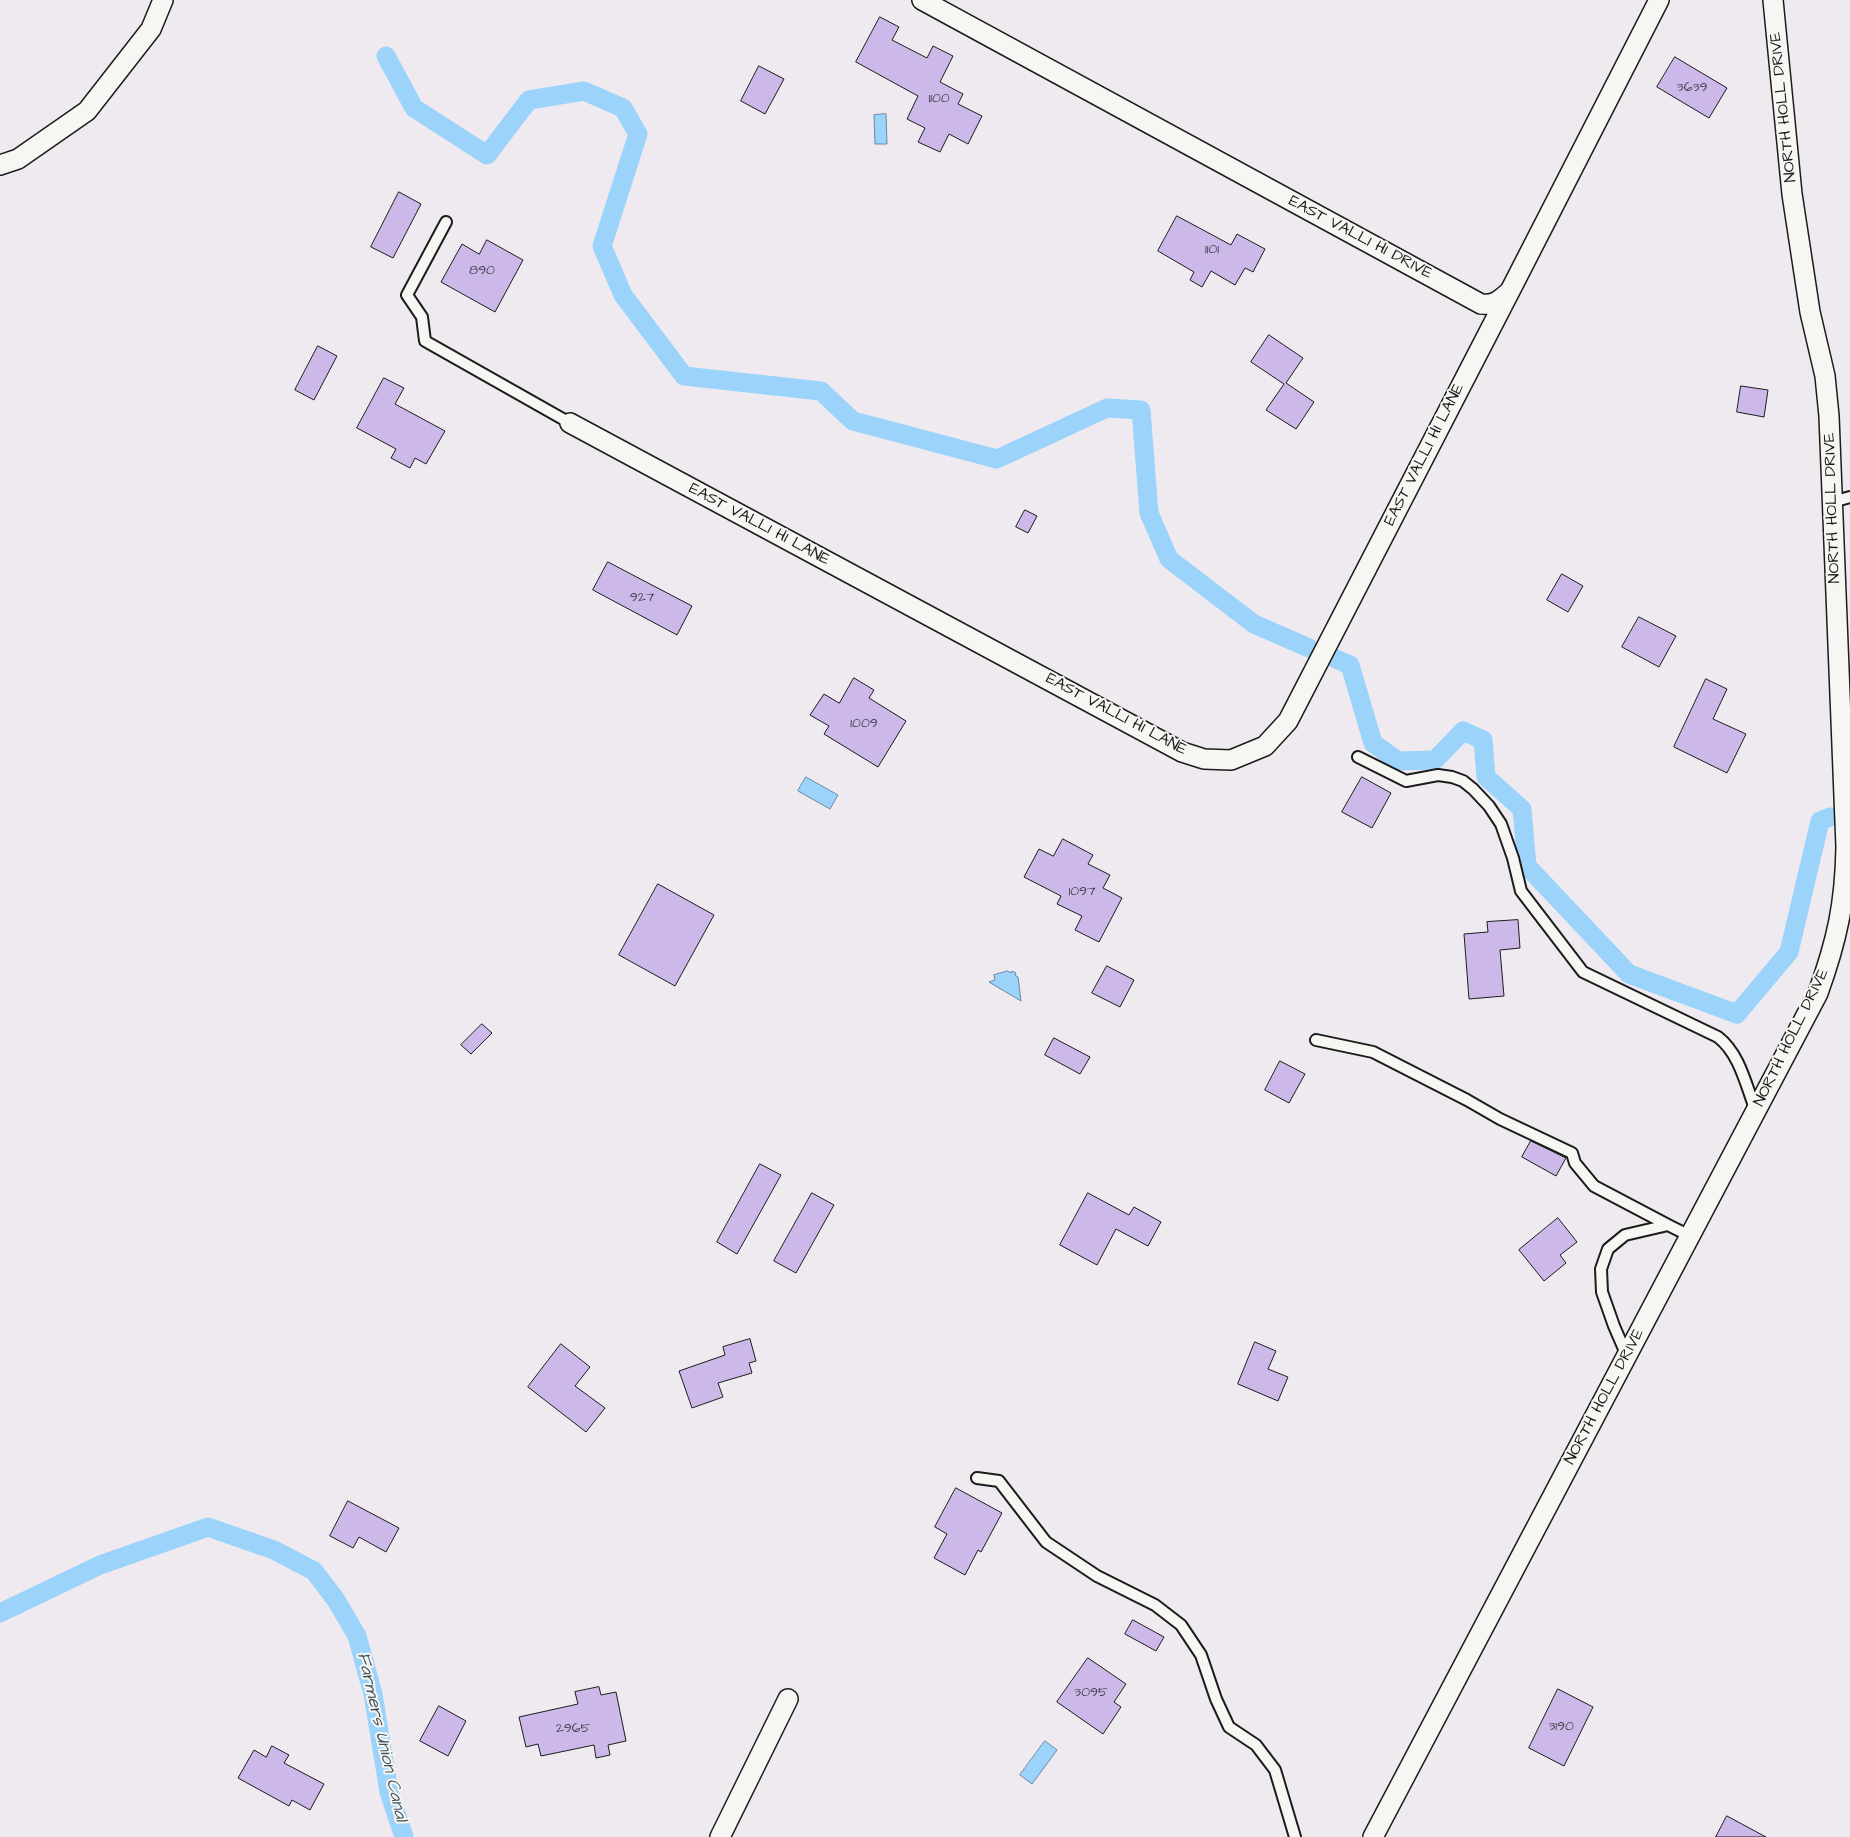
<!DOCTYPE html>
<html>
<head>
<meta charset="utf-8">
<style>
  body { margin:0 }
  canvas { display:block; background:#eeeaf0 }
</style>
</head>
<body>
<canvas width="1850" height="1837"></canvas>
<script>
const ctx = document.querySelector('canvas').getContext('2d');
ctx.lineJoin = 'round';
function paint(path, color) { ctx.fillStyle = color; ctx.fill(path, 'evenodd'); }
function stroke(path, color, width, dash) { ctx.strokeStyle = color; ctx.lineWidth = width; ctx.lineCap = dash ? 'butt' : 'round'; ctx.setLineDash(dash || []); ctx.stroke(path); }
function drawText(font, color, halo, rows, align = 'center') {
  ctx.font = font + ' "Architects Daughter",sans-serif'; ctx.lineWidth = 4; ctx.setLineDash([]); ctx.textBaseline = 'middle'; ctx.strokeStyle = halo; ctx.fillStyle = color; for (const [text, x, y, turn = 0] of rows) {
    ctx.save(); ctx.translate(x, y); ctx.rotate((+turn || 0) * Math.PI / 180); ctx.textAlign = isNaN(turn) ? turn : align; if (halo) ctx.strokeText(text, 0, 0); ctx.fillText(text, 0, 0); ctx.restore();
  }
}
const water = new Path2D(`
  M886,114l1,30h-12l-1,-29z
  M806,777l32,18 -8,14 -32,-18z
  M1008,971l3,2 1,-2 4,2 -1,2 3,2 3,24 -32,-19 6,-2 -1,-5z
  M1045,1741l12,9 -25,34 -12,-9z`);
const canal = new Path2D(`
  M386,56l28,52 73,47 42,-55 55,-9 39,17 15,26 -36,112 21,49 61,81 137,15 32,30 144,38 110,-51 34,2 8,103 20,46 85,65 55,24
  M1336,659l14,6 23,78 25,18 37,-1 28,-29 20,9 3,37 36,32 5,57 102,108 108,40 52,-62 31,-131 10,-4
  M0,1613l100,-48 108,-38 66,23 40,21 22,29 21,36 16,58 16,98 15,45`);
const building = new Path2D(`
  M880,17l19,10 -7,13 35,18 6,-12 20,10 -13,26 23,12 -5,10 24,12 -14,28 -19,-10 -9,18 -22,-10 7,-14 -18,-9 11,-23 -62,-34z
  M1675,57l52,31 -18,30 -52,-31z
  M759,66l25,13 -19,35 -24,-13z
  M399,192l22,12 -28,54 -22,-11z
  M1177,216l54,29 6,-11 28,15 -12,23 -8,-4 -10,17 -24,-14 -9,16 -12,-7 4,-8 -36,-21z
  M487,240l36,20 -28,52 -54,-30 21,-38 17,10z
  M1269,335l34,23 -17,25 28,19 -18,27 -30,-19 18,-26 -33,-22z
  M318,346l19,10 -23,44 -19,-10z
  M384,378l20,10 -9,16 50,27 -19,33 -11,-6 -5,10 -19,-10 5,-9 -39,-21z
  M1741,386l27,4 -4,27 -27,-5z
  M1025,510l12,6 -9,17 -12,-6z
  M608,562l84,44 -15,29 -84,-45z
  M1562,574l21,12 -15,26 -21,-12z
  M1639,617l37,19 -17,31 -37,-20z
  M854,678l20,12 -5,8 37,23 -28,46 -54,-33 5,-8 -19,-11 14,-21 15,9z
  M1706,679l21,10 -14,30 33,15 -19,39 -53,-26z
  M1362,777l29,16 -19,35 -30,-16z
  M1063,839l30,16 -5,9 22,11 -7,13 19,10 -23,44 -24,-12 7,-14 -25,-12 4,-8 -37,-19 15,-28 14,7z
  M658,884l56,31 -39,71 -56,-31z
  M1518,920l2,28 -20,2 4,46 -35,3 -5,-65 24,-2 -1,-10z
  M1107,966l27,14 -14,27 -28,-14z
  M482,1024l10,9 -21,21 -10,-9z
  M1054,1038l36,19 -10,17 -35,-19z
  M1280,1061l25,13 -16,29 -24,-13z
  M1531,1141l35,17 -10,18 -34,-19z
  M760,1164l21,11 -44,79 -20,-12z
  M812,1193l22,12 -38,68 -22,-12z
  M1088,1193l41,22 5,-8 27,15 -13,24 -32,-17 -19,36 -37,-20z
  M1558,1218l19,24 -17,13 6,8 -22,18 -25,-31z
  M750,1339l6,22 -7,2 3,10 -34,10 5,14 -31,11 -13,-37 46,-16 -2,-8z
  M1255,1342l21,9 -8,18 20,8 -10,24 -40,-17z
  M561,1344l29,23 -15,19 30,22 -19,24 -58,-45z
  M956,1488l46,25 -21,39 -3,-2 -13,25 -31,-17 13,-24 -12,-7z
  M348,1501l51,27 -13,24 -27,-15 -6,11 -23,-12z
  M1133,1620l31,17 -8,14 -31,-17z
  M1088,1658l38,26 -12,18 7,5 -18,27 -46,-32z
  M599,1687l2,8 15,-3 10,49 -18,4 2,10 -14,3 -2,-13 -53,11 -3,-12 -12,3 -7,-30 59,-13 -3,-12z
  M1558,1689l35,18 -29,59 -35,-18z
  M439,1706l27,15 -18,35 -28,-15z
  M272,1746l17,9 -5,8 40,21 -14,26 -18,-10 -3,6 -51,-28 16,-28 12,7z
  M1727,1816l39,21h-50z`);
const service = new Path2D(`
  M446,222l-39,73 15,22 3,24 145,82
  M1832,502l18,-5
  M1358,757l48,24 32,-6 14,2 11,4 10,8 16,17 12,18 12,34 8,33 62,81 135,65c22,17 28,49 38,74
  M1316,1040l57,12 94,48 33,19 72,34 3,10 19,23 74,39
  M1627,1356l-13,-30 -12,-34 -1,-23 7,-20 17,-14 43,-10 22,11
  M977,1478l22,3 47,61 51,34 58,29 26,20 20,30 15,44 13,28 27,18 19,25 20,67`);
const minor = new Path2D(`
  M922,0l559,304c13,2 19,-4 29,-13l149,-291
  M0,165l18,-6 69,-48 64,-82 12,-29
  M570,423l612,329 22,7 27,1 34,-14 23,-25 222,-430
  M720,1837l68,-138
  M1373,1837l445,-844c19,-53 27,-89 28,-146l-17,-431 -4,-40 -15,-64 -18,-118 -19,-194`);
const numberNames = [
  ["3639",1692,88],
  ["1100",939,99],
  ["1101",1212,250],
  ["890",482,271],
  ["927",642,598],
  ["1009",864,724],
  ["1097",1082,892],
  ["3095",1091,1693],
  ["3190",1561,1727],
  ["2965",573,1729]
];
const streetNames = [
  ["NORTH HOLL DRIVE",1784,107,-96],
  ["EAST VALLI HI DRIVE",1360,238,28],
  ["EAST VALLI HI LANE",1425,455,-63],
  ["NORTH HOLL DRIVE",1833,508,-92],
  ["EAST VALLI HI LANE",759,525,28],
  ["EAST VALLI HI LANE",1116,715,28],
  ["NORTH HOLL DRIVE",1792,1038,-64],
  ["NORTH HOLL DRIVE",1605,1397,-62]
];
const waterNames = [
  ["Farmers Union Canal",381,1737,77]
];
paint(water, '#9cd3fb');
stroke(water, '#698aa2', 1);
stroke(canal, '#9cd3fb', 19);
paint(building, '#ccb9e9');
stroke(building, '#1c1c1c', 1);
stroke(service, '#1c1c1c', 14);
stroke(minor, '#1c1c1c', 22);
stroke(service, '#f6f6f2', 10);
stroke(minor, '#f6f6f2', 19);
drawText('14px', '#48434f', null, numberNames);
drawText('16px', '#1c1c1c', '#f6f6f2', streetNames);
drawText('italic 18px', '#42535f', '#f6f6f2', waterNames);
</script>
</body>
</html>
